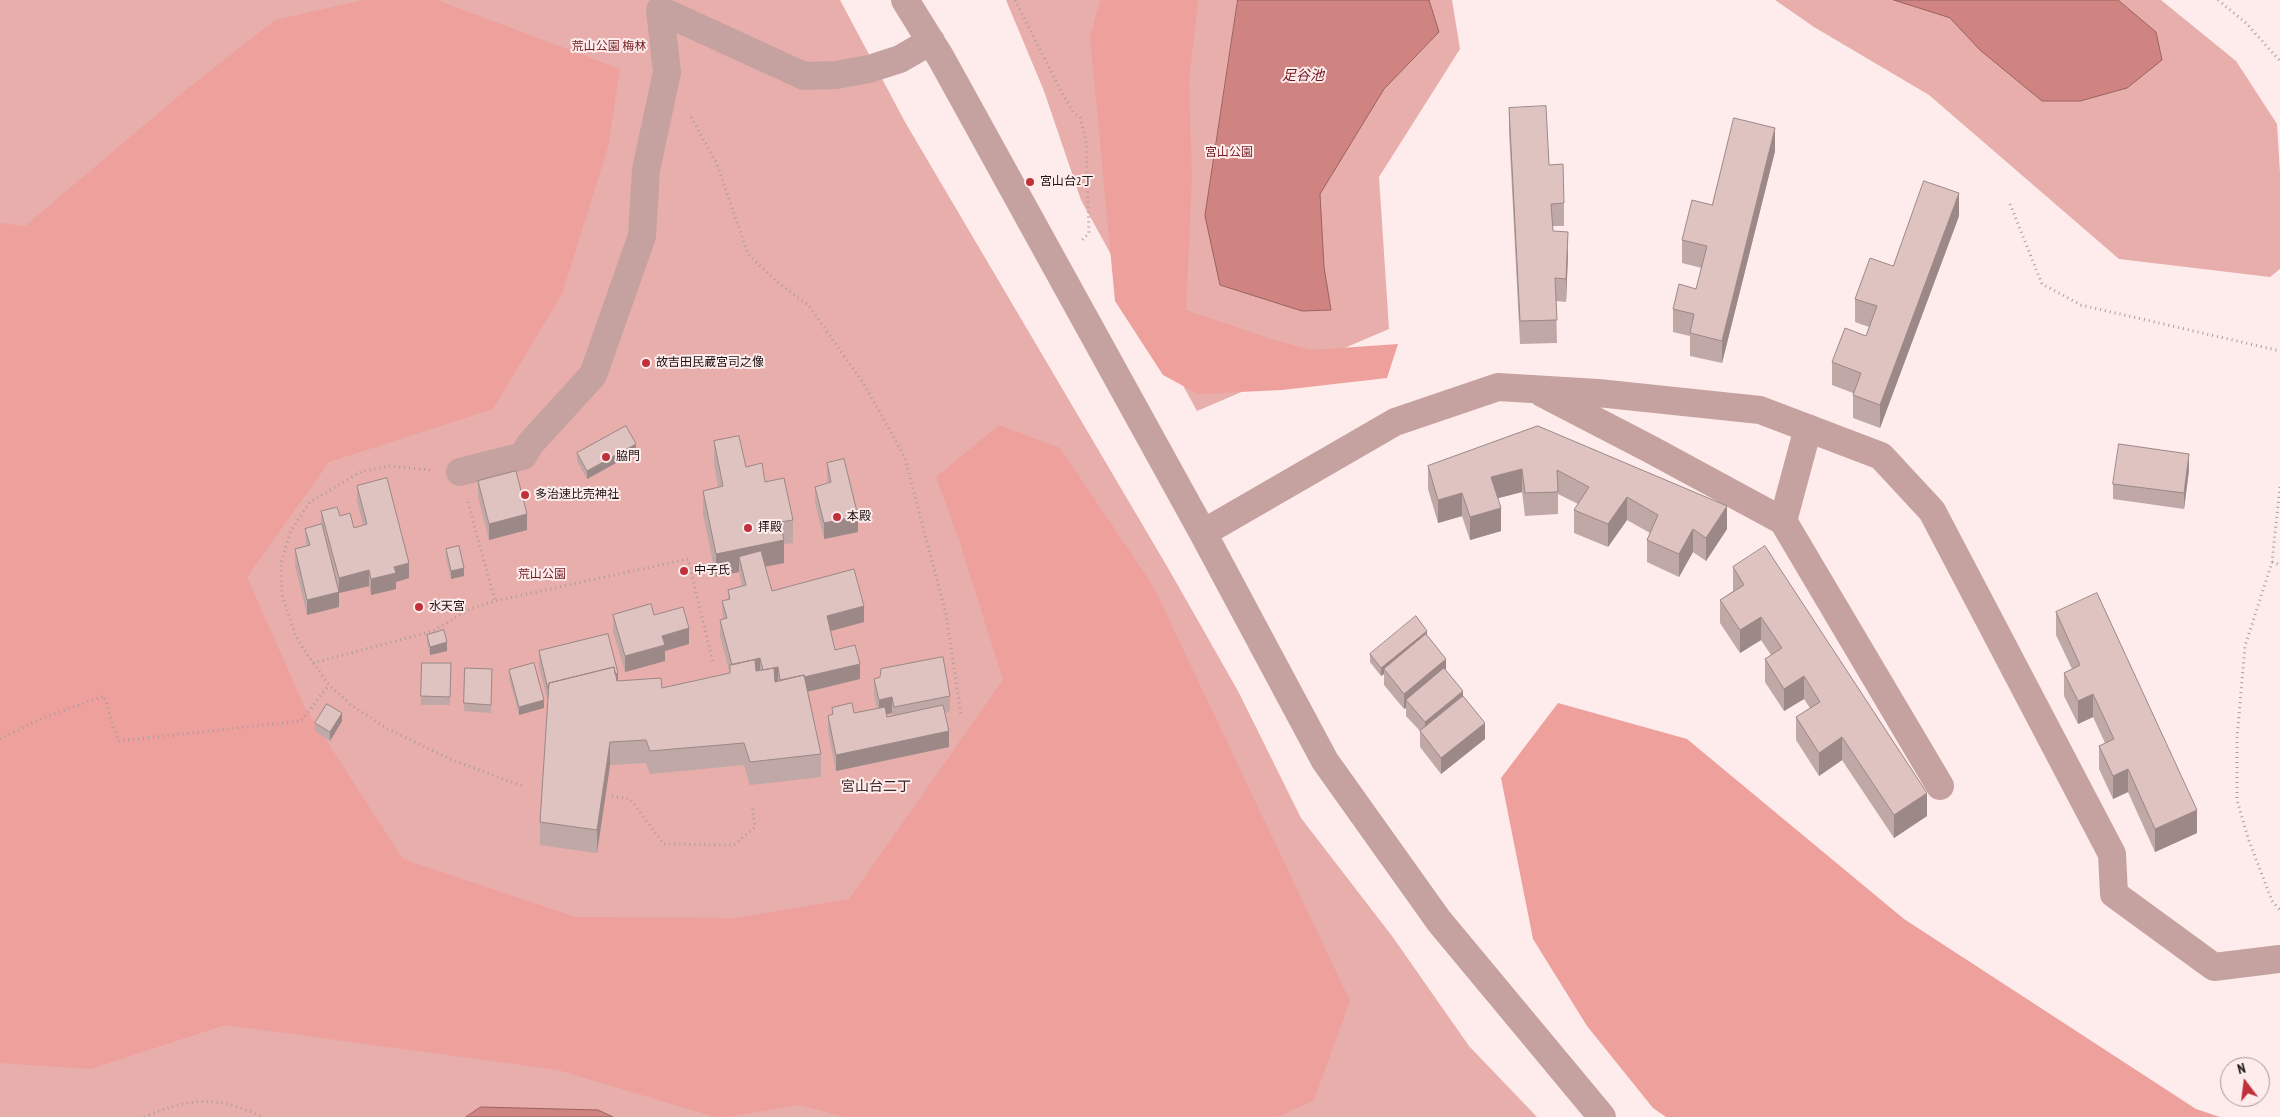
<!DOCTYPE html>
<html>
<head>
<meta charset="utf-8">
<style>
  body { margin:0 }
  #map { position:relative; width:2280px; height:1117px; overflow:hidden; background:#fdeceb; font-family:"PT Sans Narrow",sans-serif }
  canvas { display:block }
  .north { position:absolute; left:2220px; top:1057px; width:50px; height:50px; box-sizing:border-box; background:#fdeceb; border:1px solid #a49695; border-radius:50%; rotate:345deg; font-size:14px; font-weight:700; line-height:20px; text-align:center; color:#1e1414 }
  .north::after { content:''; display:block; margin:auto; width:18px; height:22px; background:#c1313b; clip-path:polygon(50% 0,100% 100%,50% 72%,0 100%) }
</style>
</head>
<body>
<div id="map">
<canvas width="2280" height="1117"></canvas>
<div class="north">N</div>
</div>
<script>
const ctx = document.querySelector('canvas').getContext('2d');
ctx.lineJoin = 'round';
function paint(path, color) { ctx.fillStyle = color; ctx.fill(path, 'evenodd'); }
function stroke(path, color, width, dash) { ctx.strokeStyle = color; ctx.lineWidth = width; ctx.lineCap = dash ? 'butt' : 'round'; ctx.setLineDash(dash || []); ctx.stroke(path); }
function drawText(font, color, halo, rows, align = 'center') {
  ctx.font = font + ' "PT Sans Narrow","Noto Sans JP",sans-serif'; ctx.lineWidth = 4; ctx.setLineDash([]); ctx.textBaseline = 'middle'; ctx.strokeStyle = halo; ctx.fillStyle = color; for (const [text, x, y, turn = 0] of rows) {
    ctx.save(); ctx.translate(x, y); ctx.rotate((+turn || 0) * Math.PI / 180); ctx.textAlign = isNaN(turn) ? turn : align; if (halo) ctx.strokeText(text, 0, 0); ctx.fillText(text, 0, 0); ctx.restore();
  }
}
const green = new Path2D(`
  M0,0h840l65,122 263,446 70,123 63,127 91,118 77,110 68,71h-1537z
  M1006,0h446l8,49 -81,128 10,152 -192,82 -116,-211 -37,-109z
  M1775,0h386l75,61 41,63 3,49v96l-10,8 -151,-18 -190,-164 -115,-68z`);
const forest = new Path2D(`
  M363,0h74l183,69 -12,78 -46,147 -69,115 -164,53 -82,115 57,129 99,153 173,58 160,1 113,-19 154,-219 -44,-140 -23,-63 63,-52 61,23 93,138 197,415 -36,99 -36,17h-434l-45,-12 -71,12h-13l-157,-47 -333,-45 -134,44 -91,-6v-840l25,3 162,-137 88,-69z
  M1100,0h98l-9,81 3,96 -6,133 88,30 37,10 87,-6 -11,34 -105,12 -84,4 -35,-19 -48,-74 -25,-264z
  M1558,703l129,36 217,180 292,190 24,8h-554l-13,-9 -66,-82 -54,-87 -32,-161z`);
const water = new Path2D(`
  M1238,0h191l10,32 -55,57 -64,105 4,73 7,43 -29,1 -82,-26 -15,-69z
  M1894,0h224l38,32 6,28 -35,28 -47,13h-38l-62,-51 -30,-32z
  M481,1107l117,3 15,7h-147z`);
const path = new Path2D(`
  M1015,0l48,95 10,17 7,5 6,24 3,92 -8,8
  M2218,0l28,23 34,38
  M691,117l26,47 31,90 27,26 34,26 55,78 41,74 41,156 15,101
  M2010,204l32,80 39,21 199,46
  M430,470l-40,-4 -28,5 -52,31 -19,28 -10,33 1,32 13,39 9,16 25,35 22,20 37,24 64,31 73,27
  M2280,487l-8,75 -27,84 -8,92v62l11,38 24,63 8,9
  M468,502l27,99
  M2272,562l8,3
  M313,663l120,-32 37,-22 25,-8 193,-42 25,104
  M0,739l45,-22 59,-21 14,45 183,-20 28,-36
  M612,796l18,3 34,45 70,1 21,-18 -3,-22
  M144,1117c45,-19 73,-22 118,0`);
const minor = new Path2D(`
  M905,0l36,58 262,475 122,228 114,160 163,196
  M660,10l144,66 32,-1 33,-6 31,-10 31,-18
  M1542,393l108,56 133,72 157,265
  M460,472l63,-16 7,-12 63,-69 49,-139 4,-66 21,-98 -7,-62
  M1783,521l25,-93
  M1203,533l192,-111 103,-35 100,6 162,17 121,46 51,55 180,343 2,40 100,73 66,-8`);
const wall = new Path2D(`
  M1509,108l40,57 15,38v23h-12l1,5 15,24 -2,47 -10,-1 1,42 -37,1 -11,-213z
  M1775,151l-53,212 -32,-7v-20l-17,-4v-23l23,-20 6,-21 -20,-5v-23l30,-35z
  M1959,216l-79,212 -27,-10v-25l-21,-8v-23l34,-26 3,-9 -14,-5v-23l38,-33z
  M1538,426l189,103 -21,32 -13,-9 -14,25 -32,-15v-22l3,-7 -23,-13 -19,27 -34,-14v-23l4,-6 -20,-10v20l-33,2 -3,-24 -24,6 3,33 -31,9 -8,-24 -24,7 -10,-34v-23z
  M714,441l51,41 28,38v23l-9,1v19l-19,4 7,24 92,31 -33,9 4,19 25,29 -52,13 13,62v23l-71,8 -6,-20 -94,9 -4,-11 -36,2 -13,88 -57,-8v-23l8,-121 -9,-34v-16l79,30 44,7 68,-14 -10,-38v-16l3,-1 -1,-18 6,-2v-9l14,-4 -3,-14 -23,5 -13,-63v-23l15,-4 -4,-23z
  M636,452l-49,27 -10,-18v-8z
  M827,463l31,69 -34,7 -9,-37v-15l13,-4 -1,-4z
  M2189,470l-5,39 -71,-10v-15z
  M478,481l49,49 -38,10 -11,-43z
  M357,486l52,92 -13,4v7l-25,6 -2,-9 -30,7v14l-32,8 -12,-50v-16l11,-3 -1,-17 16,-5v-13l33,17 9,-3 -6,-24z
  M446,549l18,27 -13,3 -5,-21z
  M1733,567l194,249 -33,22 -52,-78 -23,16 -23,-36v-23l14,-9 -6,-9 -20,12 -19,-29v-23l6,-4 -10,-15 -21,13 -20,-30v-23l13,-9z
  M2056,612l141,221 -42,19 -27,-60 -15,7 -14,-30v-23l6,-3 -12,-26 -15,7 -14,-28v-23l8,-4 -16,-34z
  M613,615h41l35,29 -24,7v10l-40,11 -12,-41z
  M427,635l20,16 -17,4 -3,-12z
  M1427,635l19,36 17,25 22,43 -44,35 -21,-27v-16l-14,-15v-8l-2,1 -20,-24v-11l-3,2 -11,-14v-8z
  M422,663h29l-1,42h-29z
  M465,668l27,1 -1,44 -27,-2z
  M509,670l35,38 -25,7 -10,-37z
  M874,679l76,17v16l-5,1 4,34 -113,24 -8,-40v-15l4,-2v-6l22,5 23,-4 -3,-15zM892,713l1,3 -6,1v-3z
  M342,721l-12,20 -15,-10v-8z`);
const shadedWall = new Path2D(`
  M1775,128v23l-53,212v-22z
  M1959,193v23l-79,212v-23z
  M1568,232v23l-2,47v-23z
  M636,444v8l-49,27v-8z
  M2189,454v16l-5,39v-16z
  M1522,469v23l-31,8v-23z
  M1462,493v23l-24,7v-23z
  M1627,497v23l-19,27v-23z
  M1727,506v23l-21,32v-23z
  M1501,508v23l-31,9v-23z
  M527,514v16l-38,10v-16z
  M858,516v16l-34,7v-16z
  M1693,529v23l-14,25v-23z
  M784,540v23l-42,8 -3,-14v15l-23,5v-23z
  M409,563v15l-13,4v7l-25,6v-16l23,-12z
  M464,568v8l-13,3v-8z
  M369,570v16l-30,7v14l-32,8v-15l32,-8v-14z
  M864,606v16l-37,10v-16z
  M1761,617v23l-21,13v-23z
  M689,628v16l-24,7v10l-40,11v-16l37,-20z
  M1427,631v8l-43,30v5l-3,2v-8z
  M447,642v9l-17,4v-8z
  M760,658v16l-28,-9z
  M1446,659v15l-40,26v8l-2,1v-15z
  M860,664v15l-79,19v-16z
  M778,667v16l-14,4v-16z
  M618,673v16l-69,1z
  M1804,676v23l-20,12v-22z
  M1463,691v16l-38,31v-16z
  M2093,694v23l-15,7v-23z
  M892,697v16l-13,3v-16z
  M544,700v8l-25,7v-8z
  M342,713v8l-12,20v-9z
  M1485,723v16l-44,35v-16z
  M949,731v16l-113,24v-16z
  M1842,737v23l-23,16v-23z
  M610,742v23l-13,88v-23z
  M2128,769v23l-15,7v-23z
  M1927,793v23l-33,22v-23z
  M2197,810v23l-42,19v-23z`);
const building = new Path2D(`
  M1546,106l3,59 14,-1 1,39 -13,1 2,27 15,1 -2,47 -11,-1 2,42 -37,1 -11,-213z
  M1734,118l41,10 -53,213 -32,-8 4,-19 -21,-5 6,-25 17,5 11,-43 -25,-6 10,-40 20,5z
  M1924,181l35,12 -79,212 -27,-10 8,-22 -29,-11 13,-34 21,8 11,-30 -22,-7 15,-41 23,8z
  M626,426l10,18 -49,27 -10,-18z
  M1538,426l189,80 -21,32 -13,-9 -14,25 -32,-14 11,-25 -31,-18 -19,27 -34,-14 15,-23 -32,-17 1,22 -33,1 -3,-24 -31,8 10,31 -31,9 -8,-24 -24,7 -10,-34z
  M739,436l7,31 16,-4 3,19 19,-4 9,42 -13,2 4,18 -68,14 -13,-63 20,-5 -9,-45z
  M2119,444l70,10 -5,39 -71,-9z
  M844,459l14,57 -34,7 -9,-36 16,-5 -4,-19z
  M516,471l11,43 -38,10 -11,-43z
  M387,478l22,85 -15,4 2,6 -25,6 -2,-9 -30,8 -18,-67 16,-4 3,9 10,-3 4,15 13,-4 -10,-38z
  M322,524l17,68 -32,8 -12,-51 15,-4 -5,-16z
  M459,546l5,22 -13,3 -5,-22z
  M1765,546l162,247 -33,22 -52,-78 -23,16 -23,-36 24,-15 -16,-26 -20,13 -19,-30 17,-11 -21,-31 -21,13 -20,-30 24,-15 -11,-18z
  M761,551l11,40 82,-22 10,37 -37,10 8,34 20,-5 5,19 -56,13v-2l-24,5 -2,-13 -15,3 -3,-12 -28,7 -12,-45 7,-2 -5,-17 8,-2 -2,-9 18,-5 -7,-28z
  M2097,593l100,217 -42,19 -27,-60 -15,7 -14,-30 15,-7 -21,-45 -15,7 -14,-28 16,-8 -24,-53z
  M651,604l3,11 29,-8 6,21 -27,8 3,9 -40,11 -12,-41z
  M1416,616l11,15 -46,37 -11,-14z
  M444,630l3,12 -17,5 -3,-12z
  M608,634l10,39 -3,1 -1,-7 -65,16 -1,6 -9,-38z
  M1426,634l20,25 -42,35 -20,-25z
  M943,657l7,39 -56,11 -2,-10 -13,3 -5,-21 6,-2 1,-8z
  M755,660l1,11 18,-3 1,14 29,-7 17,79 -71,8 -6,-19 -94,8 -4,-11 -36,2 -13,88 -57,-8 9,-139 65,-16 3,14 44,-3 1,10 68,-15v-8z
  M422,663h29l-1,34 -29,-1z
  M534,663l10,37 -25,7 -10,-37z
  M465,668l27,1 -1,36 -27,-2z
  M1444,668l19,23 -38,31 -19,-22z
  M1463,696l22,27 -44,35 -21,-27z
  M852,703l2,10 31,-6 2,10 56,-12 6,26 -113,24 -8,-39 5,-2 -1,-6z
  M327,704l15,9 -12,19 -15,-9z`);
const markers = [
  [1030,182,5,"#c1313b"],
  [646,363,5,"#c1313b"],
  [606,457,5,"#c1313b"],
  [525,495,5,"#c1313b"],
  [837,517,5,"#c1313b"],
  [748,528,5,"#c1313b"],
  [684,571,5,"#c1313b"],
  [419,607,5,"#c1313b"]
];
const parkNames = [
  ["荒山公園 梅林",609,47],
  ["宮山公園",1229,153],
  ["荒山公園",542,575]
];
const poiNames = [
  ["宮山台2丁",1040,182],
  ["故吉田民蔵宮司之像",656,363],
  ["脇門",616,457],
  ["多治速比売神社",535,495],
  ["本殿",847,517],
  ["拝殿",758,528],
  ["中子氏",694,571],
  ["水天宮",429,607]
];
const waterNames = [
  ["足谷池",1303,76]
];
const neighbourhoodNames = [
  ["宮山台二丁",876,787]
];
paint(green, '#e7aeab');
paint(forest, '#eea09d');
paint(water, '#cf8481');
stroke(water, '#9a6260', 1);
stroke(path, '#ab9c9c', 3, [1, 4]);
stroke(minor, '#c5a29f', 28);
paint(wall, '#bfa8a6');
paint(shadedWall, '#9b8887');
paint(building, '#dec3c1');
stroke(building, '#9b8887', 1);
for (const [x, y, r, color] of markers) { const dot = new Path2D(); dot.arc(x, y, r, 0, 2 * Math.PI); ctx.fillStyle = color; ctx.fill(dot); stroke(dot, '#fdeceb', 2); }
drawText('12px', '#751c22', '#fdeceb', parkNames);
drawText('12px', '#1e1414', '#fdeceb', poiNames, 'left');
drawText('italic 14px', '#6f151d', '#fdeceb', waterNames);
drawText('14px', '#392524', '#fdeceb', neighbourhoodNames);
</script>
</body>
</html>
